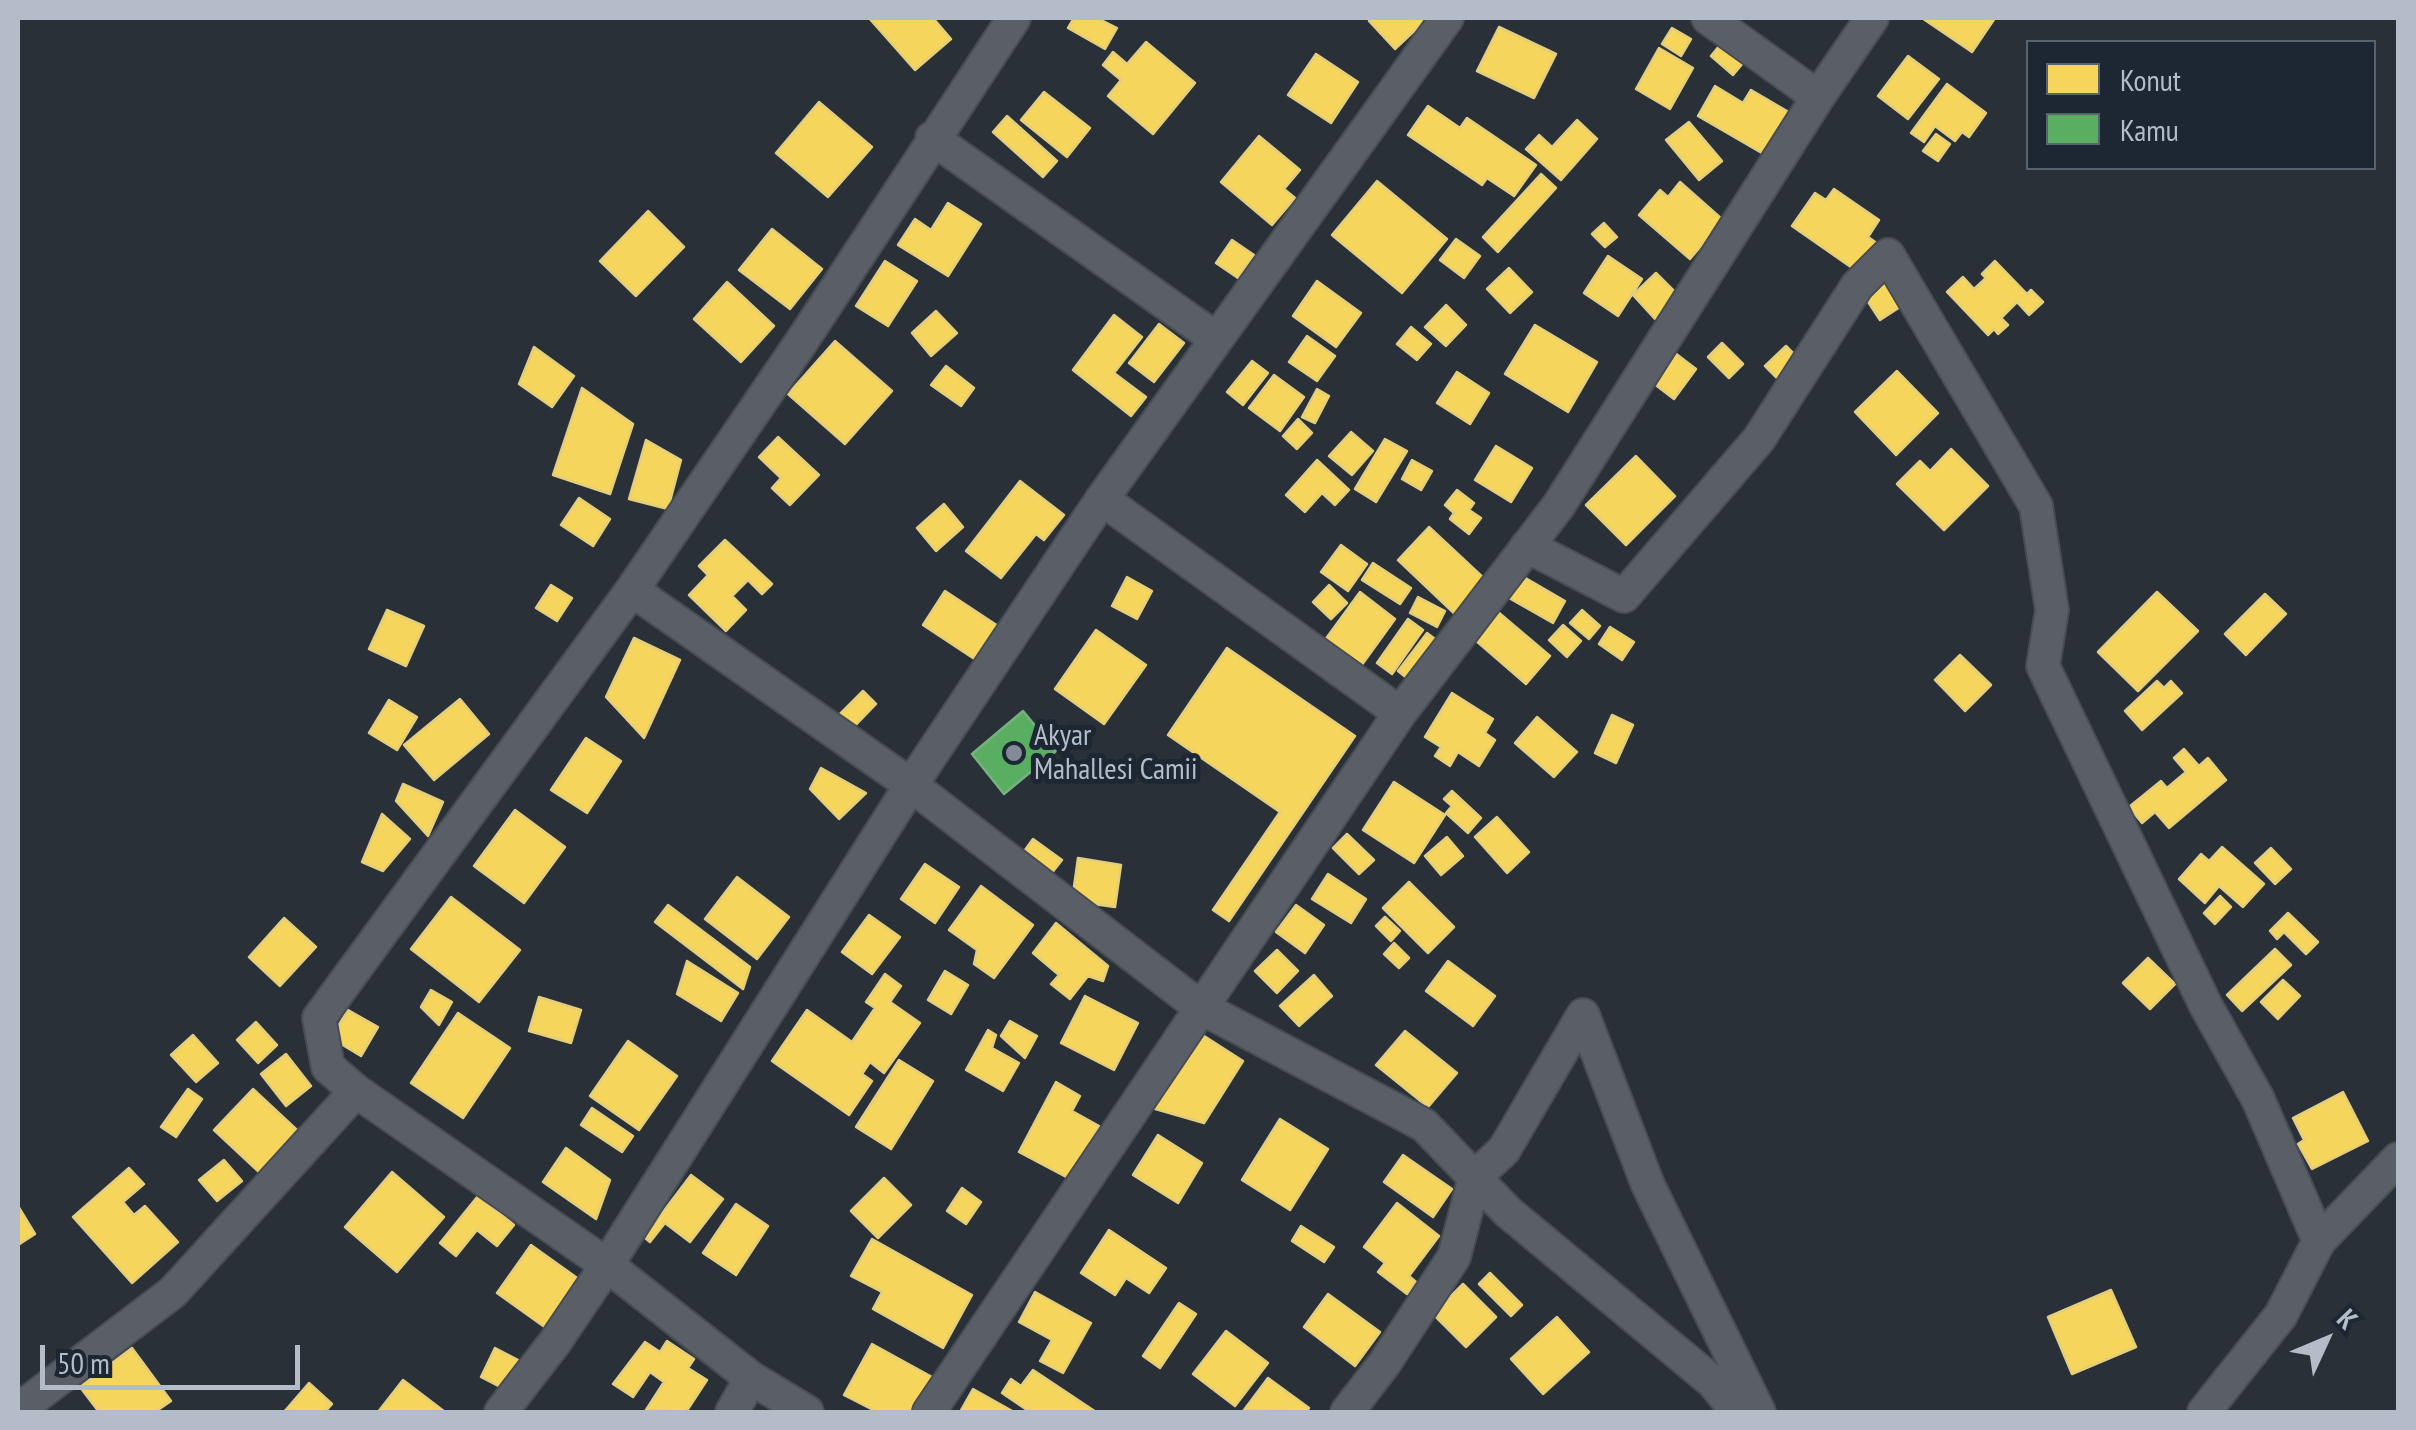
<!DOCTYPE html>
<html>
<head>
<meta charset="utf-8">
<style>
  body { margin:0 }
  #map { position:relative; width:2416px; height:1430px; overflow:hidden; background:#2a3038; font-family:"PT Sans Narrow",sans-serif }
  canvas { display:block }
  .frame { position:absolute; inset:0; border:20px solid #b4bcc9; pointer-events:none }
  .legend { position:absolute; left:2026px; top:40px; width:350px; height:130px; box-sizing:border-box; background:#1d2633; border:2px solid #59626f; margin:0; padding:12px 18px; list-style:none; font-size:30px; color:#b4bcc9 }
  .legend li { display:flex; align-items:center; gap:20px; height:50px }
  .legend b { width:50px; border:2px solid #59626f }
  .north { position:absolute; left:2276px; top:1290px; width:100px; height:100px; -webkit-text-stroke:8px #1d2633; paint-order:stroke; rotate:46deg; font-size:28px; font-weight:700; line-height:40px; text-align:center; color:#b4bcc9 }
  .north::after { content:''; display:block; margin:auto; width:35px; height:45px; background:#b4bcc9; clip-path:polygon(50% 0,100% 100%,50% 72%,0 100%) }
  .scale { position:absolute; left:40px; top:1345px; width:260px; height:45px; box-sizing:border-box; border:5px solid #b4bcc9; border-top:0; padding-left:12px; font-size:30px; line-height:35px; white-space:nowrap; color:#b4bcc9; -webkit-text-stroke:8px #1d2633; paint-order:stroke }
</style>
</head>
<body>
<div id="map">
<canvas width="2416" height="1430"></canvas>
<div class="frame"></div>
<ul class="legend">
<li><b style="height:28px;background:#f6d55c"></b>Konut</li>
<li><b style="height:28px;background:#5aae61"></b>Kamu</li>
</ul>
<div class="north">K</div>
<div class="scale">50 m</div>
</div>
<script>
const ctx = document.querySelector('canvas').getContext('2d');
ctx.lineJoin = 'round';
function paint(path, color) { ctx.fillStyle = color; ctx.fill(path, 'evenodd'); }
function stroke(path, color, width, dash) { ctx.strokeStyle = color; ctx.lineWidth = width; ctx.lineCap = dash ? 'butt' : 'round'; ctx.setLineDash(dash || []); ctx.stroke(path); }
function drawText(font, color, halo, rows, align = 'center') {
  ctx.font = font + ' "PT Sans Narrow",sans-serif'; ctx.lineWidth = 10; ctx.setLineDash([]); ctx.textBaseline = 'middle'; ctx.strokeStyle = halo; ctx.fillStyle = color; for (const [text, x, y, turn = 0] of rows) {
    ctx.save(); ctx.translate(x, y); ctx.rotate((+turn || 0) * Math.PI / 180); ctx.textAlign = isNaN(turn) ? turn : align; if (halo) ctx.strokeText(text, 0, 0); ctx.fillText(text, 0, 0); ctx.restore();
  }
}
const homes = new Path2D(`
  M869,18h64l18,21 -36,31z
  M1074,18h23l20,10 -12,21 -37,-21z
  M1373,18h55l-33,31 -26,-28z
  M1922,18h73l-23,34z
  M1499,27l57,27 -22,44 -57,-27z
  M1672,28l19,11 -10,17 -19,-12z
  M1146,42l49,41 -42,51 -45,-38 13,-16 -18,-15 10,-13 14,12z
  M1720,45l23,18 -10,12 -22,-19z
  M1659,48l34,20 -23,41 -34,-20z
  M1316,54l42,28 -27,41 -43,-28z
  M1908,56l31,23 -31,40 -30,-23z
  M1947,84l39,29 -17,24 -7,-5 -7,9 -20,-15 -11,16 -13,-9z
  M1715,86l28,17 8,-13 41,24 -25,42 -69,-40z
  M1044,92l46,36 -23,29 -46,-37z
  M819,102l53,45 -44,50 -52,-44z
  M1428,106l32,22 7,-10 69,47 -22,31 -27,-18 -5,7 -74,-50z
  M1007,116l50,45 -14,16 -50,-45z
  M1577,120l20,19 -36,41 -35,-31 13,-14 13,12z
  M1689,122l33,39 -23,19 -33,-40z
  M1936,134l14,10 -12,17 -15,-10z
  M1259,136l41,34 -16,19 11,9 -23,27 -51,-43z
  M1541,174l15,14 -58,64 -15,-15z
  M1377,181l70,58 -45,54 -70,-58z
  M1680,182l43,38 -33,39 -51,-44 21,-25 8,7z
  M1834,189l45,31 -11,17 10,7 -20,28 -66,-46 23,-33 11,7z
  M948,203l33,21 -33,52 -50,-31 17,-26 16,11z
  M648,211l36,36 -48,49 -36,-35z
  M1604,223l13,14 -12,10 -13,-13z
  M772,229l50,40 -32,40 -51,-39z
  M1456,239l24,17 -16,22 -24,-18z
  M1232,240l22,15 -16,23 -22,-15z
  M1608,256l34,23 -24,37 -34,-23z
  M885,261l32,20 -29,45 -32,-20z
  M1995,261l32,33 4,-4 12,12 -14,13 -12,-13 -16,16 7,7 -10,9 -4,-5 -6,6 -41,-43 16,-15 11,12 12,-11 -4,-4z
  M1509,268l23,24 -22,21 -23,-24z
  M1656,273l23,23 -24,23 -22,-24z
  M1882,278l18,29 -20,13 -19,-29z
  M1317,281l44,32 -25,34 -43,-31z
  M727,282l47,44 -33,36 -47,-43z
  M1446,305l20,20 -20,21 -21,-19z
  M936,311l21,22 -26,23 -19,-23z
  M1114,315l28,22 -28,36 32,24 -15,19 -58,-46z
  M1159,324l25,19 -30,39 -25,-19z
  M1535,325l62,37 -29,50 -63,-38z
  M1411,327l20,17 -14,16 -20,-16z
  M1307,336l28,20 -18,25 -28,-19z
  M835,341l57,50 -47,53 -57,-50z
  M1722,343l21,21 -14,14 -21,-21z
  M1786,346l14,14 -21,20 -14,-14z
  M534,347l40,29 -22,31 -33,-23z
  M1675,353l21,16 -22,30 -21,-16z
  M1252,361l16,12 -25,32 -16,-13z
  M946,366l28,22 -13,18 -30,-21z
  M1897,371l41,42 -42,42 -41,-43z
  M1457,372l32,21 -19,31 -33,-21z
  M1274,375l30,22 -24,34 -31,-23z
  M582,388l51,36 -23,70 -57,-19z
  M1317,389l12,7 -14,27 -13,-6z
  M1298,419l14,14 -15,16 -14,-13z
  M1351,432l22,19 -21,24 -23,-19z
  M778,437l41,38 -29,30 -18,-17 9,-10 -22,-21z
  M1385,439l22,12 -31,51 -21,-13z
  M646,440l35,20 -13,49 -39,-10z
  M1496,446l36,22 -21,34 -36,-22z
  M1951,449l37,37 -44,44 -47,-46 23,-23 10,10z
  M1636,456l39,40 -49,49 -40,-40z
  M1317,460l32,30 -14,15 -13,-12 -17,19 -19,-17z
  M1412,460l20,11 -11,19 -19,-11z
  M1020,481l44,34 -20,25 -8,-6 -35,44 -35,-27z
  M1457,490l17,13 -5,7 12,8 -12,16 -19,-15 4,-6 -9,-8z
  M579,498l31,21 -17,27 -32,-21z
  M944,504l19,23 -27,24 -19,-23z
  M1429,527l60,56 -32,33 -59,-56z
  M725,540l47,44 -10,10 -14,-14 -16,16 14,14 -20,21 -37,-36 19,-20 -9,-9z
  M1341,545l26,19 -19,27 -27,-19z
  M1373,563l38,25 -11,16 -38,-24z
  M1522,576l43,25 -12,22 -44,-25z
  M1127,577l25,14 -15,28 -25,-13z
  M551,585l21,13 -15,23 -21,-13z
  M1329,585l18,18 -16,16 -18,-17z
  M945,591l53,35 -22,34 -53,-35z
  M1360,592l35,27 -34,47 -36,-26z
  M2157,592l41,39 -60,60 -40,-39z
  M2265,594l21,20 -40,41 -21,-21z
  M1418,597l27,14 -8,16 -27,-14z
  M387,610l37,16 -18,40 -37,-17z
  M1582,610l18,16 -11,13 -19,-16z
  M1498,612l52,44 -24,28 -52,-45z
  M1408,619l15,11 -31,44 -15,-11z
  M1563,625l18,16 -14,16 -18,-17z
  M1610,627l24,15 -12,18 -23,-16z
  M1096,630l50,35 -42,59 -49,-35z
  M1427,633l16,12 -30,38 -15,-12z
  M634,638l46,22 -36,78 -38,-41z
  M1227,648l128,88 -126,185 -16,-11 67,-98 -112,-77z
  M1960,655l31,30 -26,26 -30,-31z
  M2157,681l7,7 7,-7 11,12 -40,37 -17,-19z
  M863,691l13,13 -27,28 -13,-14z
  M1452,693l41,26 -8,14 10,7 -16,26 -21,-14 -8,14 -15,-10 6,-9 -16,-10z
  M460,699l29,35 -55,46 -30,-35z
  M389,700l28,17 -20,33 -28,-17z
  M1612,715l21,10 -17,38 -21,-10z
  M1537,717l40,35 -23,25 -39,-34z
  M586,738l35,23 -34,52 -36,-23z
  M2184,749l15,17 9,-8 18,22 -57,48 -14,-16 -13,11 -13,-16 32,-26 6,7 19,-16 -12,-14z
  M821,768l45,25 -27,26 -29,-30z
  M1394,782l51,33 -31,48 -51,-33z
  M403,784l40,18 -15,34 -32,-35z
  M1452,791l29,27 -13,15 -22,-20 6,-7 -8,-7z
  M515,810l50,37 -41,56 -50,-37z
  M382,814l28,25 -27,32 -21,-9z
  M1497,817l32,35 -22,21 -32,-36z
  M1347,834l27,26 -15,14 -26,-26z
  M1447,837l16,19 -22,19 -16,-19z
  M1033,839l29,21 -15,19 -27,-22z
  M2222,847l42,37 -21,23 -24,-21 -14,17 -26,-24 22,-25 8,7z
  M2271,848l20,21 -16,15 -20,-21z
  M1078,858l43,7 -6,42 -43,-6z
  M925,864l34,23 -24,36 -34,-24z
  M1328,874l38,25 -15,24 -39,-24z
  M737,877l52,40 -32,42 -52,-40z
  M1409,882l45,45 -26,26 -45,-45z
  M981,886l52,39 -39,53 -20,-14 3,-14 -28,-20z
  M2220,896l11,11 -16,17 -11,-11z
  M451,897l69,53 -41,52 -68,-53z
  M668,905l82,62 -7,22 -88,-67z
  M1296,905l28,20 -19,28 -29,-21z
  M2288,913l30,29 -12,12 -22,-22 -7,7 -7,-8z
  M869,915l31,22 -28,37 -30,-22z
  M1385,917l15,14 -9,10 -15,-15z
  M284,918l32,29 -36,39 -31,-29z
  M1056,923l52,43 -5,15 -15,-5 -18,23 -19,-15 8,-9 -26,-22z
  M1394,943l15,15 -10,10 -15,-14z
  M2275,949l16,16 -49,46 -15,-16z
  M1277,950l21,21 -21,22 -22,-22z
  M2148,958l27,26 -25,25 -27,-26z
  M687,961l51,32 -17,28 -44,-27z
  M1448,961l47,35 -22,30 -47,-35z
  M945,971l23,14 -17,29 -23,-14z
  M885,974l16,12 -11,16 30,21 -36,50 -14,-11 -8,12 10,7 -23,34 -77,-54 35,-51 45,32 23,-34 -9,-6z
  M1314,975l18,21 -33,30 -19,-20z
  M2283,980l17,16 -22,23 -17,-17z
  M431,990l21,12 -13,23 -18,-18z
  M1085,996l53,27 -24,47 -53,-27z
  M539,997l42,13 -10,33 -42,-12z
  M348,1010l30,17 -17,29 -30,-18z
  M458,1013l52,35 -47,70 -52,-35z
  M1010,1021l27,15 -12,22 -24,-22z
  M256,1022l21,23 -19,18 -21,-23z
  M988,1030l8,5 -4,13 27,15 -16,28 -37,-21z
  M1405,1031l52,42 -29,34 -52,-42z
  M1201,1034l42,27 -39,62 -52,-15z
  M193,1035l25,28 -22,19 -25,-27z
  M628,1041l49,35 -38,54 -49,-34z
  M286,1054l25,32 -25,20 -25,-32z
  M899,1060l34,21 -42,68 -35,-22z
  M1056,1082l24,14 -8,15 27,15 -29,53 -51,-27z
  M188,1089l14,10 -26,38 -15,-10z
  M253,1089l45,42 -39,41 -45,-42z
  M2343,1092l25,49 -56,28 -14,-25 6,-4 -11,-22z
  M592,1108l41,28 -11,16 -41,-27z
  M1280,1119l48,30 -38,61 -48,-30z
  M1158,1135l44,28 -24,40 -45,-28z
  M566,1148l44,32 -14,39 -53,-37z
  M1403,1155l49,34 -19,28 -49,-35z
  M224,1160l18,21 -25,20 -18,-21z
  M129,1168l15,16 -21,18 11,13 11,-9 33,36 -46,41 -59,-66z
  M392,1172l52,45 -47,55 -52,-45z
  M691,1175l32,24 -33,43 -25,-19 -15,19 -6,-5z
  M884,1178l27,27 -33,33 -27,-27z
  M962,1188l19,14 -15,22 -19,-13z
  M478,1196l36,29 -17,21 -20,-16 -21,26 -16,-13z
  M1397,1203l42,33 -30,40 7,6 -9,12 -29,-22 7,-9 -21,-16z
  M736,1204l32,22 -32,49 -33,-22z
  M18,1206l17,28 -17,11z
  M1301,1226l33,21 -10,15 -32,-21z
  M1109,1230l57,38 -17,25 -23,-15 -11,17 -34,-22z
  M872,1239l100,56 -29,53 -70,-39 9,-17 -31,-16z
  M531,1245l49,35 -34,48 -49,-35z
  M1490,1273l32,32 -11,11 -32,-32z
  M1463,1284l33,33 -30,30 -33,-33z
  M2111,1290l25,57 -64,27 -24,-57z
  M1035,1292l56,31 -28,50 -23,-12 12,-21 -33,-18z
  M1328,1294l52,38 -25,34 -51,-39z
  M1179,1303l17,11 -36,54 -17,-12z
  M1557,1317l32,35 -46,42 -32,-35z
  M1226,1331l42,32 -33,43 -42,-32z
  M667,1341l27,18 -6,9 19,12 -21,32 -40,-2 18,-28 -14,-10 -17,25 -20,-13 32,-42 15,10z
  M872,1344l60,33 -19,35h-36l-33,-17z
  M132,1348l39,53 -16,11h-56l-19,-25z
  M495,1348l27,14 -14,29 -27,-14z
  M1033,1370l63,42h-66l-28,-19 9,-14 10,7z
  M1268,1378l41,30 -3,4 -62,-2z
  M403,1380l42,32h-67z
  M309,1383l23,21 -7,8h-41z
  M973,1389l41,23h-54z`);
const public = new Path2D(`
  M1023,711l33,40 -52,43 -32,-40z`);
const street = new Path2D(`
  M1708,18l110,79
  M932,138l283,200
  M1102,499l298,214
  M1527,546l97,50 135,-157 98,-153 31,-31 148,251 16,104 -9,56 163,340 52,93 61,142
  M632,590l279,195 289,222 224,118 84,87 206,171 23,29
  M18,1410l155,-118 183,-201
  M501,1412l54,-70 52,-77 304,-480 191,-286 345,-481
  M732,1412l19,-34
  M807,1412l-56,-34 -144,-113 -251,-174 -28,-24 -9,-49 313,-428 170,-249 212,-323
  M929,1412l471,-699 159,-208 259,-408 54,-79
  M1347,1412l37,-48 70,-107 21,-80 29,-27 79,-135 65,170 111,227
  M2204,1412l77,-97 38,-74 79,-82`);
const markers = [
  [1014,753,10,"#848b96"]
];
const poiNames = [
  ["Akyar",1034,736],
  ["Mahallesi Camii",1034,770]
];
paint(homes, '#f6d55c');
stroke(homes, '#e2ce7d', 2.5);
paint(public, '#5aae61');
stroke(public, '#75b280', 2.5);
stroke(street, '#484c53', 36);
stroke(street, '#5a5e66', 32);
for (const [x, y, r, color] of markers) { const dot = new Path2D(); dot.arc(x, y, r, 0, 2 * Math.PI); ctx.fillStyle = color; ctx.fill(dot); stroke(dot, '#1d2633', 4); }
drawText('30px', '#b4bcc9', '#1d2633', poiNames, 'left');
</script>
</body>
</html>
